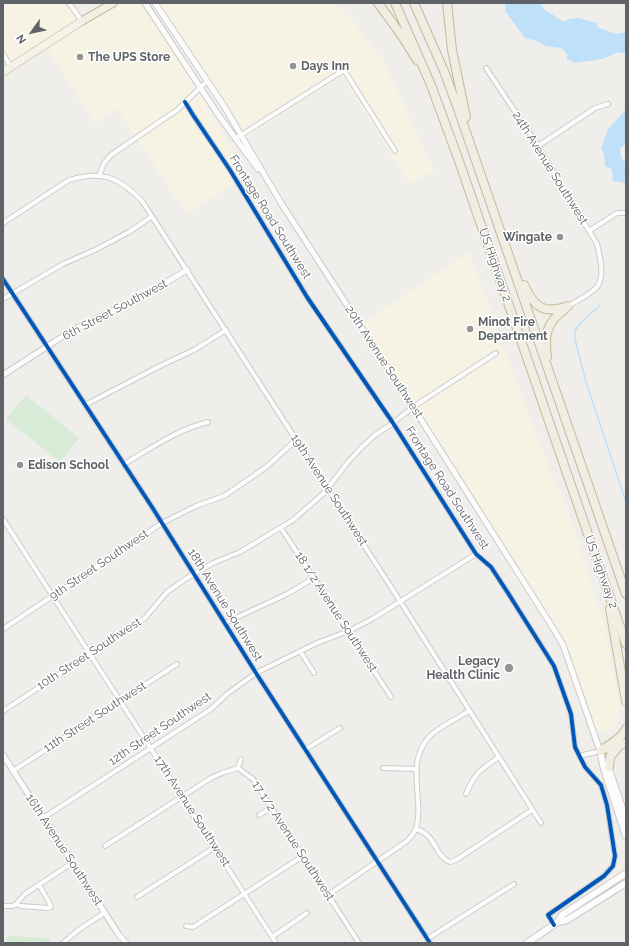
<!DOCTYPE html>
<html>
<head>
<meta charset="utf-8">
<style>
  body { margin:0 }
  #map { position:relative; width:629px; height:946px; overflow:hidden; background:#efeeea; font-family:Raleway,sans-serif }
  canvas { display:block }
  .frame { position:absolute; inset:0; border:4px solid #5f6368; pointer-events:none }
  .north { position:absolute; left:12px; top:12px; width:40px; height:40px; -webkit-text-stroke:3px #fff; paint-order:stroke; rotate:237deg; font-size:11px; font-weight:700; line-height:16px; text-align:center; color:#5f6368 }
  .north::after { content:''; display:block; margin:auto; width:14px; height:18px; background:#5f6368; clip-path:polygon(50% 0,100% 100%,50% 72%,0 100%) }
</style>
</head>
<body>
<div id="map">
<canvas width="629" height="946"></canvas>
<div class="frame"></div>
<div class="north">N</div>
</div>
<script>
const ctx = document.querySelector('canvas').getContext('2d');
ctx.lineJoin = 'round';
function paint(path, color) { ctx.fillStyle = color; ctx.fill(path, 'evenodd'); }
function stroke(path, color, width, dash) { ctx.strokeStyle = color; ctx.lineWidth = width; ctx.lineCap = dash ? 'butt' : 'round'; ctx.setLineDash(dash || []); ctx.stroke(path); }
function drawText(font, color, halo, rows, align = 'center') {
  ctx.font = font + ' Raleway,sans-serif'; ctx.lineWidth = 3; ctx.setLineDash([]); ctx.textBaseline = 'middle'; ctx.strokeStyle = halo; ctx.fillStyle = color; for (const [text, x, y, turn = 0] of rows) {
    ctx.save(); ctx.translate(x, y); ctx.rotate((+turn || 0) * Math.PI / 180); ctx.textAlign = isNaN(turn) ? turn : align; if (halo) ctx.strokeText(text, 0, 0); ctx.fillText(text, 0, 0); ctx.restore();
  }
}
const commercial = new Path2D(`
  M3,3h63l11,16 -65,44 -9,-14z
  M120,3h21l62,94 43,79 -60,38 -69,-106 -22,15 -48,-75z
  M159,3h175l11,9 38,48 51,110 -24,14 -68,-108 -97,62z
  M469,252l80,217 20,44 36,114 15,85 -2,10 -6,7 -17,4 -31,-87 -203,-321z`);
const green = new Path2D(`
  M26,395l53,43 -19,24 -54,-43z
  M8,936l42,2 -1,5h-44z`);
const water = new Path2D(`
  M506,3h34l4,6 20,13 6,-3 9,-1 17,5 3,5 18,6 9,-2v22l-8,-2 -16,7 -28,4 -7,-4v-5l-6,-6 -16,-2 -8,-5 -12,-3 -20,-27z
  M626,109v34l-6,6 1,8 5,6v20l-13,-2 -1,-12 -7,-3 -1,-12 -3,-6 7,-19z`);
const stream = new Path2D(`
  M600,305l-21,20 -4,6v8l11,43 40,120`);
const minor = new Path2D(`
  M69,3l13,18
  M3,54l8,13
  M486,68l52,78 59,98c3,12 9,36 -2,45 -8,7 -18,12 -27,17
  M185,102l8,13 37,55 77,127 86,126 83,131 15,13 17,26 46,73 17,48 4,33 10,20 16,18 6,20 8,51 -2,10 -9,10 -56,39 6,10
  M235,139l109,-69 51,81
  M538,146l57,-38 13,-4
  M99,176l5,-13 7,-8 66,-45 30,-29
  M3,223l66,-43c33,-10 50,-3 73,21l249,386 150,236
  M589,231l28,-18h9
  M3,279l149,228 104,166 174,270
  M3,299l60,-35 32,-14 34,-18 22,-15
  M85,405l75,-39 34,-16 32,-20
  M124,464c26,-15 54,-35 84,-42
  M3,519l273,424
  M281,528l110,169
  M225,623l64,-30 25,-15
  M3,629l159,-106 34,-17 28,-10 41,-28 31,-28
  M300,651l14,22
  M3,711l142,-93 22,-26 20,-14 26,-15 27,-11 53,-32 31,-27 24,-31 13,-14 14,-13 18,-12 20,-16 83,-54
  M306,749l34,-21
  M579,756l21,-5
  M238,768l3,-9
  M383,768l34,1
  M13,771l164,-107
  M466,794c8,-20 15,-25 33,-37
  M259,815l12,-7
  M43,818l168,-109 16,-15 29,-21 61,-30 34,-13 21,-11 104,-65
  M416,829c21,6 18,27 34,33l6,-2 76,-50
  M105,846l106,-68 11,-5 16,-5 15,11 106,164
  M328,895l79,-54c3,-3 7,-8 9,-12 9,-30 -12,-66 14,-93 9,-9 28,-18 39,-25
  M137,897l78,-50
  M16,904l5,2 27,2 3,-1 -2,-5 -10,-17
  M3,906h10l3,-2 9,-10 47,-31
  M186,926l7,1 110,-71
  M272,937l35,-24
  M427,939l87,-55
  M63,943l14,-12 27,-18`);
const tertiary = new Path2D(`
  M145,3l72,110 41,56
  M155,3l69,103 57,97 132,204 140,221 10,17 37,106
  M3,375l68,-44 69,-33 47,-28
  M3,755l116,180 7,8`);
const secondary = new Path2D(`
  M600,751l4,18 22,67
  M607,764l19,55
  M558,922l4,-7 64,-42
  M527,943l31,-21 9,-2 59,-37`);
const primary = new Path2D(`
  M3,72l79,-51`);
const trunk = new Path2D(`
  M82,21l31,-18`);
const motorway = new Path2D(`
  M378,3l24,33 15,24
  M395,3l36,82 28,76 167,483
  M414,3l30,68 14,38 168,485
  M447,3l5,47 14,67
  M524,285c10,22 20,30 44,21
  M547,357c-3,-22 -1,-34 18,-48
  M610,609l16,92
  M608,749l18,-6
  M600,751c9,-6 22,-13 26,-22
  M609,767l1,-10 9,-11`);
const cycleway = new Path2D(`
  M185,102l8,13 37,55 77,127 86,126 83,131 15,13 17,26 46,73 17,48 4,33 10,20 16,18 6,20 8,51 -2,10 -9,10 -56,39 6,10
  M3,279l149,228 104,166 174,270`);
const markers = [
  [80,57,4,"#919496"],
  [293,66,4,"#919496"],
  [560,237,4,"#919496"],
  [470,329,4,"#919496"],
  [20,465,4,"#919496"],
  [509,668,5,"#919496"]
];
const poiNames = [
  ["The UPS Store",88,57],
  ["Days Inn",301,66],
  ["Wingate",552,237,"right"],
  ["Minot Fire",478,322],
  ["Department",478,336],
  ["Edison School",28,465],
  ["Legacy",500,661,"right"],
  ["Health Clinic",500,675,"right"]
];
const streetNames = [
  ["24th Avenue Southwest",550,168,58],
  ["Frontage Road Southwest",270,217,58],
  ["US Highway 2",495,265,71],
  ["6th Street Southwest",115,310,-28],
  ["20th Avenue Southwest",384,362,57],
  ["Frontage Road Southwest",447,488,57],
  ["19th Avenue Southwest",329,490,57],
  ["9th Street Southwest",99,565,-34],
  ["US Highway 2",601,572,70],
  ["18th Avenue Southwest",225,605,58],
  ["18 1/2 Avenue Southwest",336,612,57],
  ["10th Street Southwest",89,654,-33],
  ["11th Street Southwest",95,717,-33],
  ["12th Street Southwest",160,729,-34],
  ["17th Avenue Southwest",192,811,57],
  ["17 1/2 Avenue Southwest",293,841,57],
  ["16th Avenue Southwest",64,850,57]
];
paint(commercial, '#f7f3e4');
paint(green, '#d8ebd6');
paint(water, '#bfe0f9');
stroke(stream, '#bfe0f9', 1.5);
stroke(minor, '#cbcccc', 6);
stroke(tertiary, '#cbcccc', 7);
stroke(secondary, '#cacacb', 8);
stroke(primary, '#d7ceb8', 9);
stroke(trunk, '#c8b996', 9);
stroke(motorway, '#c8b996', 10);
stroke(minor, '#fdfcfc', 4);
stroke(tertiary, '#fdfcfc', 5);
stroke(secondary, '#fdfcfc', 6);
stroke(primary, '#f4f2e9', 7);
stroke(trunk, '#f2f0e6', 7);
stroke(motorway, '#f0ede3', 8);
stroke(cycleway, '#0057b8', 4);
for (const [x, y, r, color] of markers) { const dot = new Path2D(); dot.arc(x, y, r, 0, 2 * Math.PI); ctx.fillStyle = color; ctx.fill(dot); stroke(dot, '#fff', 1.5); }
drawText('bold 12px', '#5f6368', '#fff', poiNames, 'left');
drawText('12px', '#5f6368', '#fff', streetNames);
</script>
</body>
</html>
